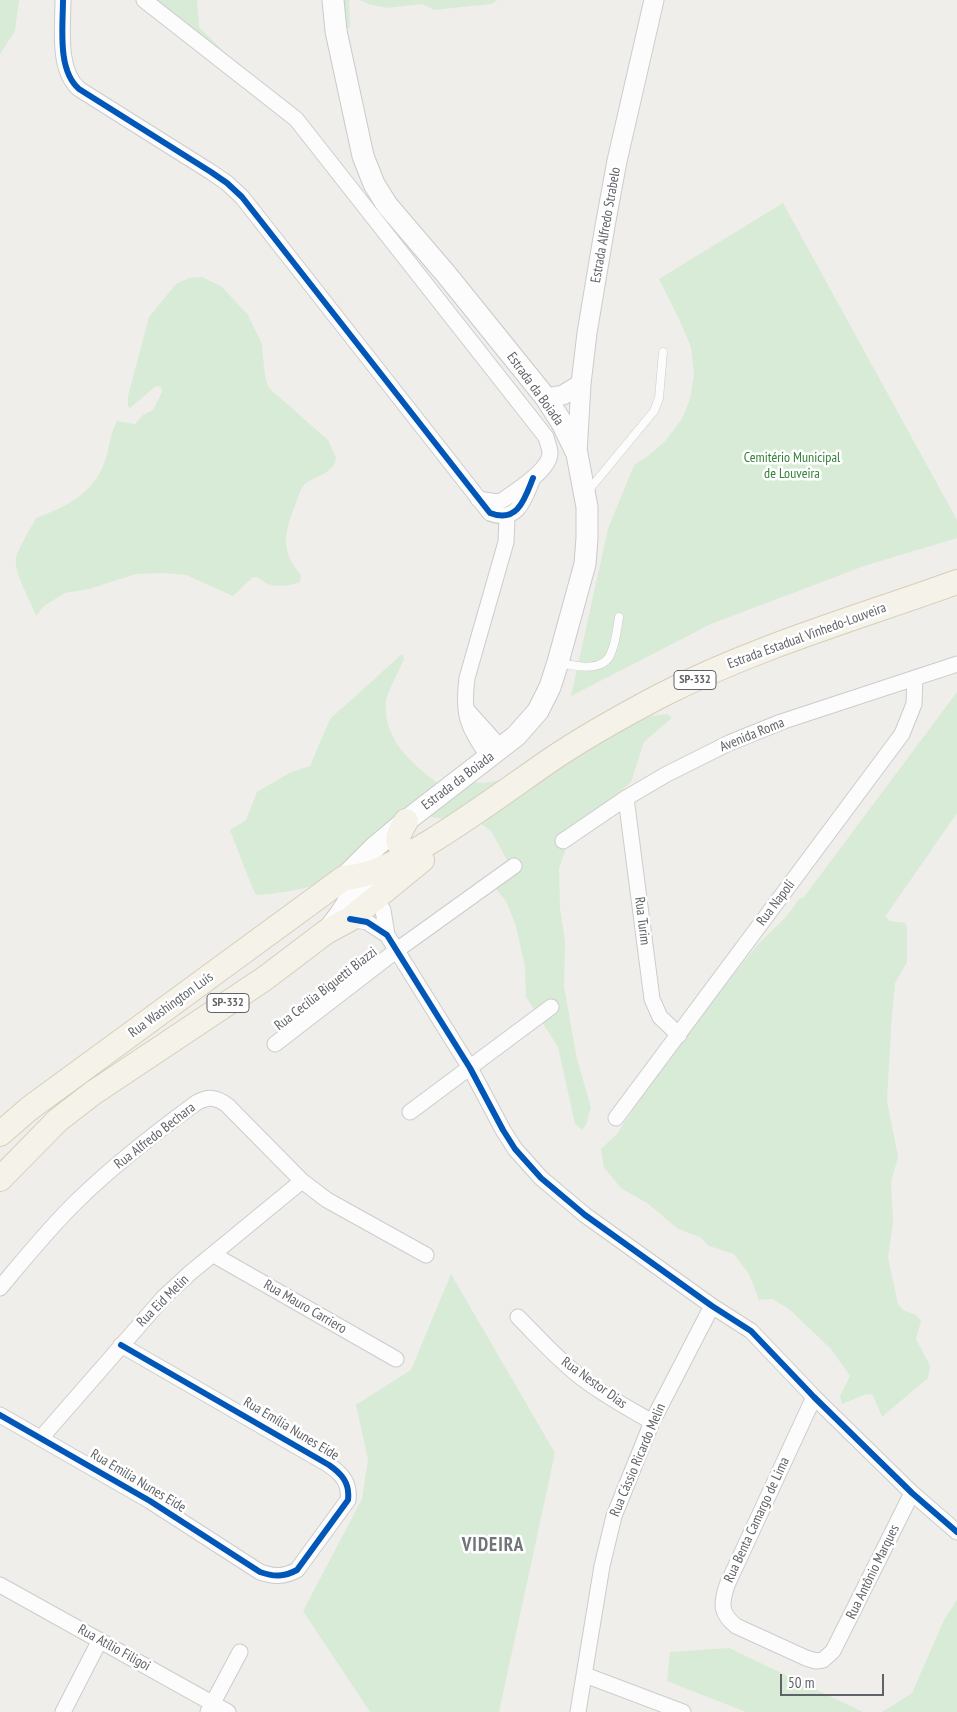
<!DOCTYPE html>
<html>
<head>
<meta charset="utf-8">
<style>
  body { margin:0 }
  #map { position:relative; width:957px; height:1712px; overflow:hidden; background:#efeeea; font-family:"PT Sans Narrow",sans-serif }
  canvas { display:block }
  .scale { position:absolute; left:780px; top:1674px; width:104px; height:22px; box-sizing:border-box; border:2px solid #5f6368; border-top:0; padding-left:6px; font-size:15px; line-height:18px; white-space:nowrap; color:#5f6368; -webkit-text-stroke:4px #fff; paint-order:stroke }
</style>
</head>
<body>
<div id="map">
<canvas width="957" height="1712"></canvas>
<div class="scale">50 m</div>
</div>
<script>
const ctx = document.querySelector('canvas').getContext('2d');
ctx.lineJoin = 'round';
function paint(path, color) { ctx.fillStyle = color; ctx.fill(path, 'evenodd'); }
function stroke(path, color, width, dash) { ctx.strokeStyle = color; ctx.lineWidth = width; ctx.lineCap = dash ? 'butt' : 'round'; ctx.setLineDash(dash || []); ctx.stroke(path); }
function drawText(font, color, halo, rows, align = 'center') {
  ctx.font = font + ' "PT Sans Narrow",sans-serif'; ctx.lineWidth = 5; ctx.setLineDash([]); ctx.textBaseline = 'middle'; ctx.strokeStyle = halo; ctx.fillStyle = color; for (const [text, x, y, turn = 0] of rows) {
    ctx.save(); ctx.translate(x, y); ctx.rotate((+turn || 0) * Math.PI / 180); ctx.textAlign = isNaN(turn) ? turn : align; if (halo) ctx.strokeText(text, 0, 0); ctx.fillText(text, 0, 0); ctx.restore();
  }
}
const green = new Path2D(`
  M0,0h19l-4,31 -15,23z
  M136,0h61l2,27 32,32 -11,-4z
  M337,0h12l1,28 -6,-1z
  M360,0h138l-7,4 -57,6 -12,-6 -35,4 -18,-4z
  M783,203l174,317v18l-93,28 -153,58 -140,72 37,-167 26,-64 14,-9 17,-15 17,-22 8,-20 4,-24 -3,-28 -12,-28 -20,-40z
  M202,277l19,9 27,29 14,29 3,33 4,11 59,52 8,18c-1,3 -2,8 -5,10 -7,9 -22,9 -29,20 -3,5 -5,12 -7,18 -11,28 -15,45 6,69l-1,7c-9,4 -23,5 -32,2 -6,-2 -7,-7 -15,-7l-20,19 -47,-21 -23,-2 -27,1 -47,15 -24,4 -21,13 -8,10c-5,-15 -23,-44 -20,-59 3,-10 15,-29 20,-39 33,-12 62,-27 71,-64 3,-11 4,-22 10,-33l18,3 8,-9 10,-5 9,-18 -1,-5 -5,-1 -26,22 -2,-2v-10l21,-79 27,-33 13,-6z
  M402,654l2,5c-4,10 -17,33 -18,43 -3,38 26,62 53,82l21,-3 23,2 24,-4 81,-47 63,-16 17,-2 4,4 -28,24 -13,40 -51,46 -14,20 -7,21 1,39 5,33 -1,46 13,72 14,48 -5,18 -4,5 -7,-6 -17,-77 -32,-50 -1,-30 -9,-41 -10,-25 -10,-12 12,-20 -2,-11 -15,-27 -14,-10 -27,-1 -43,-7c-24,20 -59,57 -87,70 -16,7 -46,11 -64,12l-4,-8 -22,-57 16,-10 11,-28 34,-20 19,-6 20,-47z
  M957,692v121l-72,104 5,4 15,2 2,4v35l-12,21 -4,44 -4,74 11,56 -7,25 2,40 -5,36 10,46 5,6 13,5 5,6 -5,18 14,27 -2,12 -46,39 -9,-22 -7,-1 -24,10 -2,-8 10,-20 -19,-27 -42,-40 -17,-10 -13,1 -10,-26 -15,-20 -25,-8 -9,-9 -22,-8 -31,-26 -26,-15 -17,-20 -3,-19 16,-15 50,-76 91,-114 28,-27 13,-18 5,-2z
  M451,1274l104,179 -56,259h-129l-67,-101 59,-112 6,-40 -12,-54 55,-35z
  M957,1600v112h-75l30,-19 32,-73z
  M729,1648l134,64h-117l-79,-31 3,-29z`);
const service = new Path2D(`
  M588,491l66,-80 5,-13 4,-46
  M560,663c15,3 44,10 51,-10 5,-11 6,-24 8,-36`);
const minor = new Path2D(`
  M63,0c0,27 -6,70 16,89l132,83 16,11 15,14 248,316c28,11 35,-15 43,-35
  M144,0l152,119 250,318c1,5 4,11 4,16 0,17 -33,37 -47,47l-6,2 -19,-3
  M466,709l35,39
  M489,757c-21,-30 -27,-41 -22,-79l39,-136 1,-26
  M626,798l26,201 8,18 19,18
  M563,841l63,-43 41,-24 62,-31 52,-21 176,-58
  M360,877l23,33 4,25
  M350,919l17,3 20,13 83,133 33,62 12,19 26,29 44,37 127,91 39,25 63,66 98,96 45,39
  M275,1044l122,-94 117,-84
  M410,1112l141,-105
  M616,1118l286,-384 12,-30 1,-26
  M214,1255l182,104
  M0,1288c25,-30 50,-61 78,-88 37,-36 77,-67 118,-97 12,-7 20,-6 31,2l75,76 25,19 99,55
  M518,1317c21,21 41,44 65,62 21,16 45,29 69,43
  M814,1397l-87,188c-6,19 -7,28 9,41l70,32 10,3 7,-1 10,-9 79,-158
  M0,1415l150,86 110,71c14,5 24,5 37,-2l51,-70c2,-17 -6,-26 -19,-35l-208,-120
  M41,1438l123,-141 26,-24 112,-92
  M0,1585l228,127
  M585,1675l98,37
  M63,1712l37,-72
  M208,1712l32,-60
  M578,1712l24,-146 12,-50 38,-94 60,-116`);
const tertiary = new Path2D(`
  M546,398l17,-3 18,-11
  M577,454l4,-70 6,-51 18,-107 12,-65 37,-161`);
const secondary = new Path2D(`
  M333,0l3,31 27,125 11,28 13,21 59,69 100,124 16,25 15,31 10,53v31l-2,26 -27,98 -8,25 -12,24 -22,25 -110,85 -30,25 -32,32
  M328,930c18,-21 30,-42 37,-69`);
const primary = new Path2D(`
  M406,821c-9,16 -13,22 4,33
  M0,1134l30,-26 314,-230c35,-3 57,-19 86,-36 41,-25 80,-54 119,-81 35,-24 73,-45 111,-65 95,-49 197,-78 297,-114
  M0,1179l58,-59 35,-27 171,-114 62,-47 24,-13 72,-59`);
const cycleway = new Path2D(`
  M63,0c0,27 -6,70 16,89l132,83 16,11 15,14 248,316c28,11 35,-15 43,-35
  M350,919l17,3 20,13 83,133 33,62 12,19 26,29 44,37 127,91 39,25 63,66 98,96 45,39
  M0,1415l150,86 110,71c14,5 24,5 37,-2l51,-70c2,-17 -6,-26 -19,-35l-208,-120`);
const shields = [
  [695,680,42],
  [228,1003,42]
];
const shieldNames = [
  ["SP-332",695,680],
  ["SP-332",228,1003]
];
const streetNames = [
  ["Estrada Alfredo Strabelo",606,225,-80],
  ["Estrada da Boiada",535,389,54],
  ["Estrada Estadual Vinhedo-Louveira",807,636,-20],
  ["Avenida Roma",752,735,-22],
  ["Estrada da Boiada",458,781,-37],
  ["Rua Napoli",776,903,-53],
  ["Rua Turim",642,921,83],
  ["Rua Cecília Biguetti Biazzi",326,989,-38],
  ["Rua Washington Luís",171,1005,-36],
  ["Rua Alfredo Bechara",155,1136,-38],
  ["Rua Eid Melin",163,1301,-45],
  ["Rua Mauro Carriero",305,1307,30],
  ["Rua Nestor Dias",594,1383,36],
  ["Rua Emília Nunes Eide",291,1429,31],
  ["Rua Cássio Ricardo Melin",638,1460,-67],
  ["Rua Emilia Nunes Eide",138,1481,31],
  ["Rua Benta Camargo de Lima",757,1520,-65],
  ["Rua Antônio Marques",873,1572,-64],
  ["Rua Atílio Filigoi",114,1648,29]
];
const parkNames = [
  ["Cemitério Municipal",792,458],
  ["de Louveira",792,474]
];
const districtNames = [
  ["VIDEIRA",493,1546]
];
paint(green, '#d8ebd6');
stroke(service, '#cbcccc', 9);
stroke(minor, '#cbcccc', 17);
stroke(tertiary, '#cbcccc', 21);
stroke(secondary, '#cacacb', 23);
stroke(primary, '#d7ceb8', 26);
stroke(service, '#fdfcfc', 8);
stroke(minor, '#fdfcfc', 15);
stroke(tertiary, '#fdfcfc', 19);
stroke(secondary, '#fdfcfc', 21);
stroke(primary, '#f4f2e9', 24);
stroke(cycleway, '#0057b8', 6);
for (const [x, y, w] of shields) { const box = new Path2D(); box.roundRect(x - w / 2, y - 9.5, w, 19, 4); ctx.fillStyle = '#fff'; ctx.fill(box); stroke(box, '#5f6368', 1); }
drawText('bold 12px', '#5f6368', null, shieldNames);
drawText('14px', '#5f6368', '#fff', streetNames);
drawText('14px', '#348238', '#fff', parkNames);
ctx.letterSpacing = '1px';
drawText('bold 19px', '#70757a', '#fff', districtNames);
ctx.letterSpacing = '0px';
</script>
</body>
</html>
